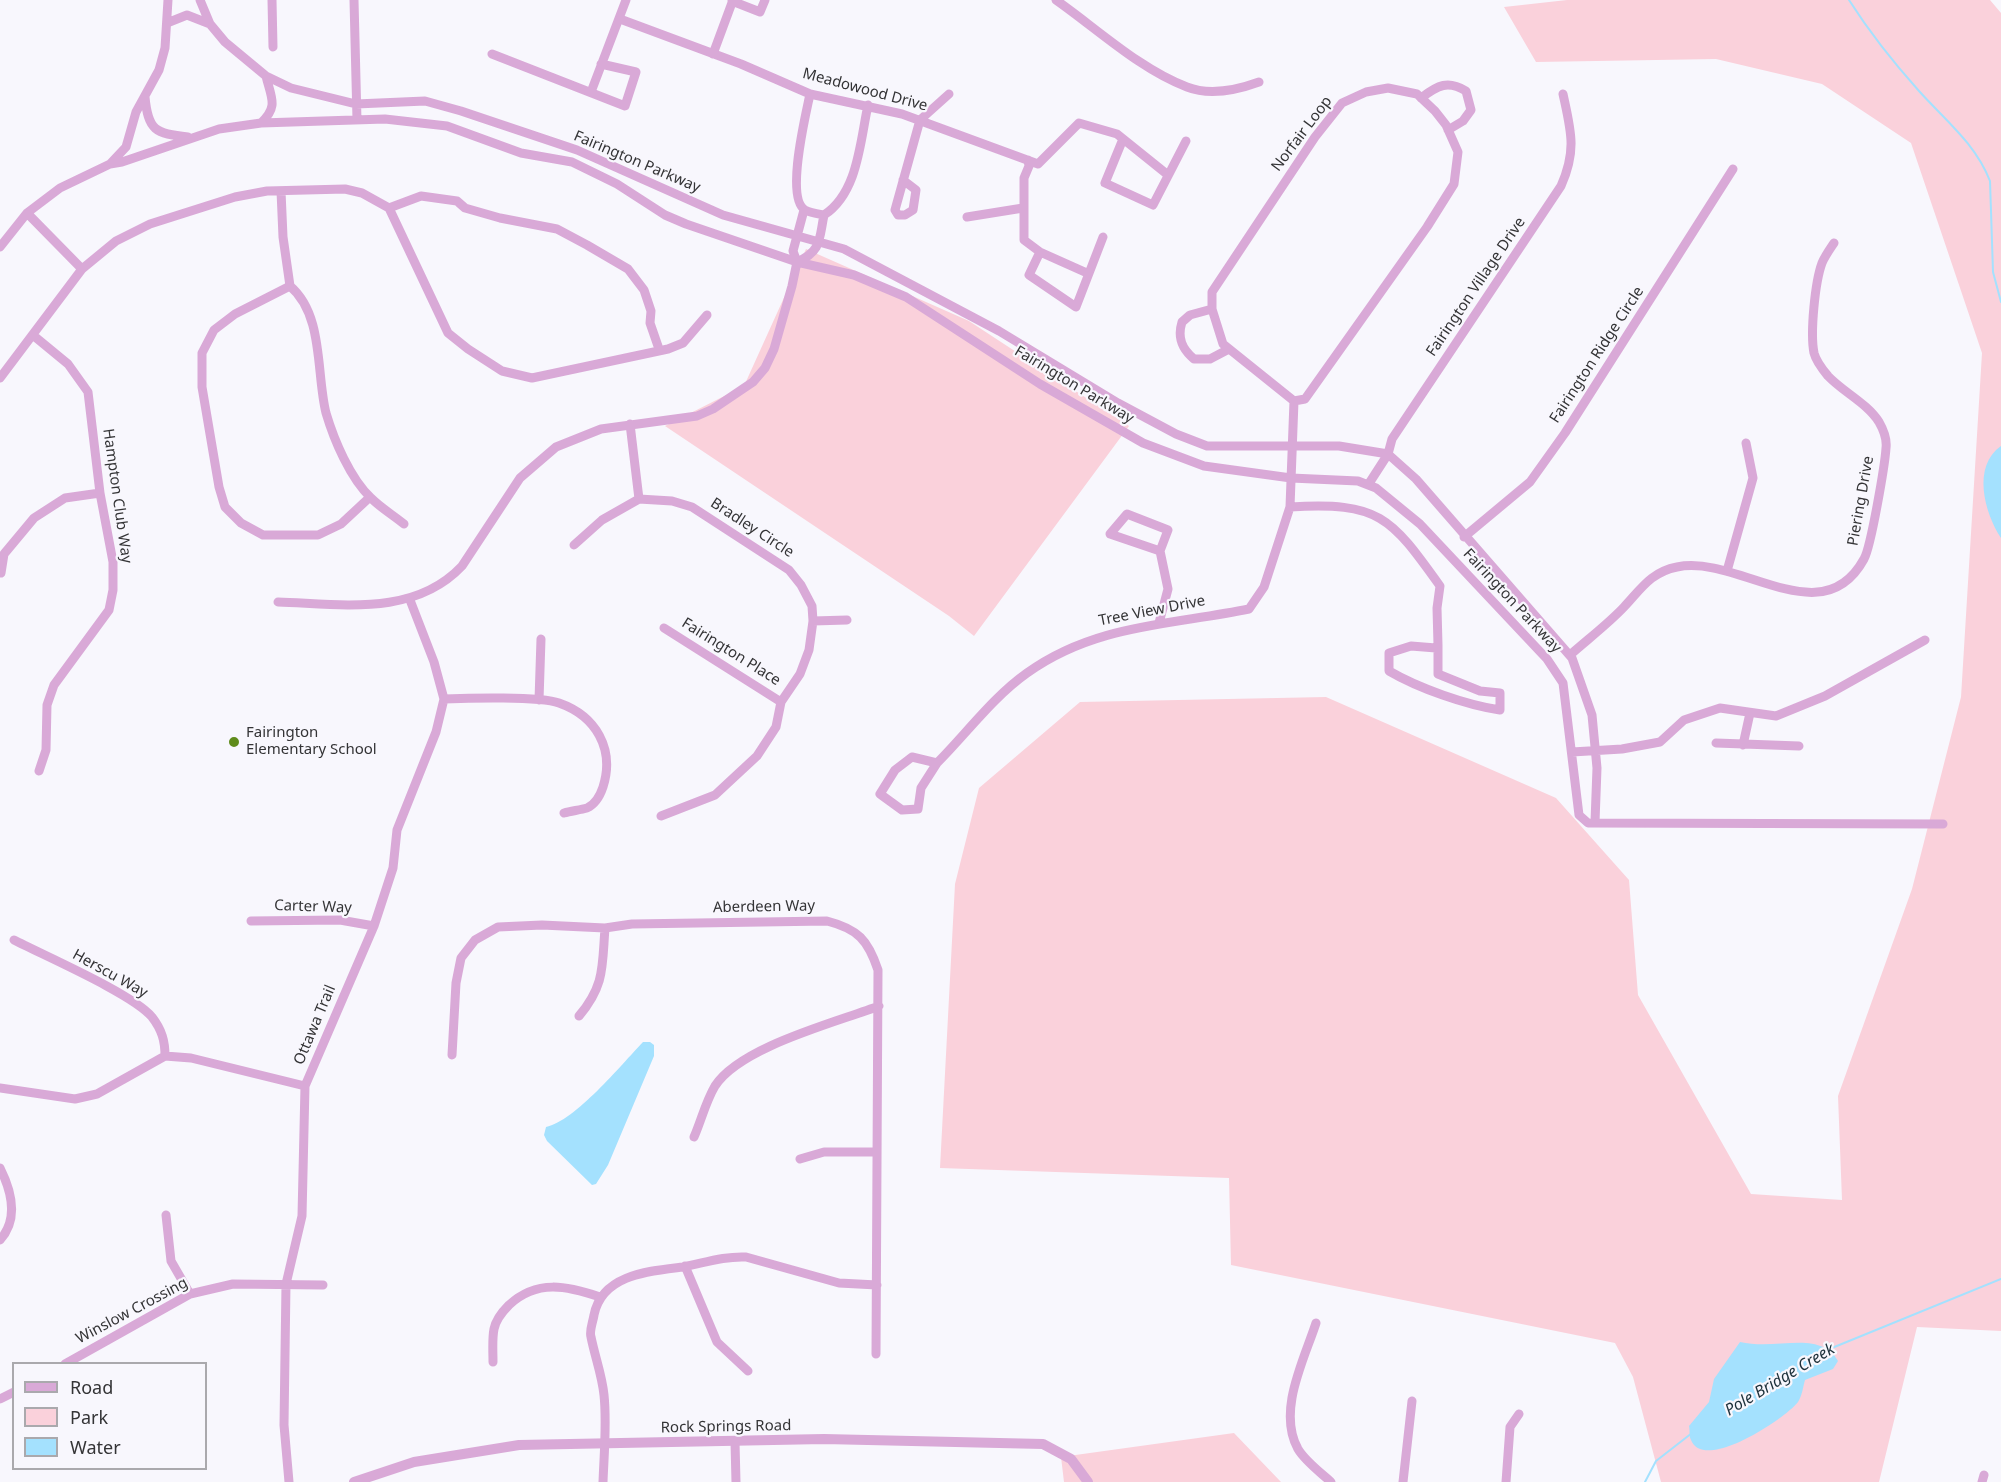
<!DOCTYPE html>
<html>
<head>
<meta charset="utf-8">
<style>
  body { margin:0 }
  #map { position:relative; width:2001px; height:1482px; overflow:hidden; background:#f8f7fd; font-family:"Noto Sans",sans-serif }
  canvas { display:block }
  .legend { position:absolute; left:12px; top:1362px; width:195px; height:108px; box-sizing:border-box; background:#f8f7fd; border:2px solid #aaa9ad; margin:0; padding:8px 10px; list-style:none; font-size:18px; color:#343436 }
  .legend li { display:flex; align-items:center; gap:12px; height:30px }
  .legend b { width:30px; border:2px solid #aaa9ad }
</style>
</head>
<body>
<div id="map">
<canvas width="2001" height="1482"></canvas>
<ul class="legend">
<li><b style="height:8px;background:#d9a9d7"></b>Road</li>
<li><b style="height:16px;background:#fad1db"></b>Park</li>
<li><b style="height:16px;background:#a4e1fe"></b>Water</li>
</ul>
</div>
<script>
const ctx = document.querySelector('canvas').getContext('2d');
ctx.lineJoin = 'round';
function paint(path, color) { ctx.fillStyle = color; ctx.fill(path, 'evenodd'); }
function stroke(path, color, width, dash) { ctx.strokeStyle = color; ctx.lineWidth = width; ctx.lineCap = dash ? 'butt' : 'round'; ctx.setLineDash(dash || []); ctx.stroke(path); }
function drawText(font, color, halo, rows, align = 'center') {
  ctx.font = font + ' "Noto Sans",sans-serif'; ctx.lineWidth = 4.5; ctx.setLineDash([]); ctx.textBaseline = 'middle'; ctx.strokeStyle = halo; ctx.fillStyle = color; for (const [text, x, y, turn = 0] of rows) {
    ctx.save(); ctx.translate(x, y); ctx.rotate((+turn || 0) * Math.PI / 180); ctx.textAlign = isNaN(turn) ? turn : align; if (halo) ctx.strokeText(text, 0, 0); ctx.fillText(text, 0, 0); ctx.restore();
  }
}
const green = new Path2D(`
  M1567,0h423l11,13v1318l-84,-4 -38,155h-218l-28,-105 -18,-34 -384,-78 -2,-87 -289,-10 15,-284 24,-96 101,-86 246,-5 230,101 73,82 9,115 113,199 91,6 -4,-104 74,-207 49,-192 21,-344 -71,-210 -89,-59 -106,-25 -180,3 -32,-55z
  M806,249l163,72 160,105 -155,210 -25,-20 -284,-190 79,-40z
  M1234,1433l47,49h-217l-3,-25z`);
const water = new Path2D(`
  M2001,446v92c-17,-26 -29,-72 0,-92z
  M643,1042h7l4,3v11l-46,109 -12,19 -4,1 -45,-44 -3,-6 2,-8c29,-6 75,-62 97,-85z
  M1740,1342c22,5 44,0 66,1 8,0 16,4 24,6l8,12 -5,8 -28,11c-2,7 -3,16 -7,22 -12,16 -94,71 -107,38 -2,-4 -1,-10 -2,-14l20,-24 5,-23z`);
const stream = new Path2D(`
  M1849,0c21,33 44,62 70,91 26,29 56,52 71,90l3,91 8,30
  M1827,1350l174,-71
  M1645,1482l11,-21 36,-28`);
const minor = new Path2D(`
  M200,0l10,24 15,18 41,34 25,12 65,16 69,-3 36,10 116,39 146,65 121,34 155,82 119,72 58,31 31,12h132l49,8 28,25 156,179 20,57 5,53 -2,54
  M272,0l1,47
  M354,0l3,120
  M1056,0c40,28 85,70 131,87 23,9 50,3 72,-5
  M732,1l28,11 5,-12
  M620,19l121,45 69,30 92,20 136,50 41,-41 38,11 51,41
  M167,23l20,-8 23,9
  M492,54l133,52 11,-34 -35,-8
  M713,54l20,-54
  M591,92l35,-92
  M810,94c-4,20 -25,104 -5,116 5,3 13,4 19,5 34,-22 36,-73 44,-110
  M145,97c3,33 10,37 43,40
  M1421,98c17,-13 27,-18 45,-7l5,19 -8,11 -15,9
  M261,123c18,-17 10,-25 5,-47
  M1123,139l-18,44 48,22 33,-64
  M1028,160l1,6 -5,12v62l16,12 47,21
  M110,164l12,-2 97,-33 42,-6 124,-4 62,7 74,27 51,9 45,22 48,31 21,9 111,38 57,13 52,22 134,87 103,59 61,23 87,12 67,3 18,7 44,36 127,135 16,24 16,132 9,8 355,1
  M903,180l13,10 -3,20 -8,5h-7l-3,-5 25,-90 29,-26
  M281,191l2,46 7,49c34,29 26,87 36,127 8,27 24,65 45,85 10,10 22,17 33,26
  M389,208l32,-12 36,5 8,7 35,10 57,11 30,16 41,24 16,21 7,21 -1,12 9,26
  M27,213l55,56
  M967,217l56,-9
  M0,247l27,-34 33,-25 50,-24 16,-17 10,-35 23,-42 6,-22 3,-48
  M1040,252l-11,23 47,32 27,-70
  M797,262c25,-11 22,-23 27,-47
  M290,286l-55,28 -21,16 -12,23v34l17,100 6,20 16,16 22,12h55l23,-11 29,-27
  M1212,309l-22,6 -8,7c-5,16 0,27 12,37h16l19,-10
  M34,336l34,28 20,28 12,101 13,69v28l-4,20 -55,75 -7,20 -1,45 -7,21
  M0,378l82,-109 34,-28 34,-17 85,-27 32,-6 78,-2 17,4 27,15 59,125 20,16 34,22 30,7 136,-29 15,-6 24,-28
  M630,424l9,75
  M1368,485l20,-31 4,-15 169,-253c16,-36 10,-55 2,-92
  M1290,507c89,-5 100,9 150,79l-3,22 1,37
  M1464,537l66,-55 35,-49 168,-264
  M574,545l28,-25 37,-21 33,2 20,6 97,63 12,15 11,21 1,15 -4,29 -9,24 -19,28 -5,25 -19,29 -42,39 -54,21
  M1727,571l26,-93 -7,-35
  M1,573l3,-19 30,-36 31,-20 35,-5
  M278,602c63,2 136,15 184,-36l58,-88 36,-31 45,-18 96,-13 16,-7 40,-27 12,-14 9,-19 18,-63 5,-24 -4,-11 11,-41
  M813,621l34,-1
  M1159,623l9,-34 -8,-38 8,-21 -41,-16 -17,20 50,17
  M664,628l117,74
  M1438,645v29l42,17 20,2v17c-34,-5 -82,-22 -111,-39v-18l22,-7 25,2z
  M1570,655c18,-16 38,-31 54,-48 17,-18 27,-35 53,-40 62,-13 145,69 187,-8 7,-12 21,-95 22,-111 1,-8 -3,-19 -7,-26 -12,-19 -36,-30 -51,-46 -5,-6 -12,-15 -14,-23 -4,-20 1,-71 8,-90 3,-7 8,-14 12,-20
  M444,699c24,-1 96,-3 115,4 37,13 56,46 44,84 -3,9 -7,17 -16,21 -7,2 -16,3 -23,5
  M539,700l2,-61
  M1716,743l83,3
  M1743,745l7,-32
  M1572,752l50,-3 38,-7 24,-22 36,-12 56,8 49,-20 100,-56
  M937,763l-16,25 -3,21 -16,1 -22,-16 15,-24 17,-13 25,6c29,-29 56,-66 90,-90 68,-49 144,-48 222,-64l15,-22 26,-80 4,-106 -71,-57 -11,-35v-17l103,-155 27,-34 24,-11 22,-4 29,6 18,17 11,14 12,27 -4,32 -27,43 -122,172 -11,2
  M251,921l89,-1 34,6
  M14,940c31,16 119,54 138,77 10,13 13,24 13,39
  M579,1016c26,-31 23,-49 26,-88
  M452,1055l4,-72 5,-25 14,-18 23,-13 44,-2 63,3 27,-4 195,-3c31,8 41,19 51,49l-2,384
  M0,1088l75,11 22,-5 68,-38 26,2 114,28
  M694,1137c7,-16 12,-36 21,-51 25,-39 119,-63 164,-80
  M800,1159l24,-7h53
  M0,1168c12,24 19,51 0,72
  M166,1215l5,46 19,33
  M685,1266l32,76 31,29
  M1316,1323c-12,37 -39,88 -18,126 7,12 22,23 33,33
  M493,1362c0,-11 -1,-23 1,-33 2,-10 8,-17 15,-24 28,-26 58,-19 91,-8
  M65,1364l125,-70 43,-10 90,1
  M0,1399l14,-7
  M735,1442l1,40
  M289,1482l-5,-57 2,-141 16,-68 3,-130 69,-160 19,-58 4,-38 39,-98 8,-33 -10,-37 -24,-62
  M603,1482c1,-28 4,-59 1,-87 -2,-20 -9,-38 -13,-58 -2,-6 2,-15 3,-22 8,-41 56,-44 89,-48 21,-4 41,-11 63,-10l93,26 38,2
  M1403,1482l9,-81
  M1506,1482l4,-55 9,-13
  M1982,1482l2,-7`);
const tertiary = new Path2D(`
  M354,1482l60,-20 105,-17 305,-6 219,5 28,15 17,23`);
const markers = [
  [234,742,6,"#5f8b1b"]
];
const streetNames = [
  ["Meadowood Drive",865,90,15],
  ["Norfair Loop",1302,134,-53],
  ["Fairington Parkway",637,162,23],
  ["Fairington Village Drive",1476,287,-56],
  ["Fairington Ridge Circle",1597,355,-57],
  ["Fairington Parkway",1074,385,31],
  ["Hampton Club Way",117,496,82],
  ["Piering Drive",1861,501,-80],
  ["Bradley Circle",752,528,33],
  ["Fairington Parkway",1512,601,47],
  ["Tree View Drive",1152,611,-11],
  ["Fairington Place",731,652,32],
  ["Carter Way",313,907,2],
  ["Aberdeen Way",764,907,-1],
  ["Herscu Way",110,974,29],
  ["Ottawa Trail",315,1025,-67],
  ["Winslow Crossing",132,1311,-28],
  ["Rock Springs Road",726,1427,-1]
];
const poiNames = [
  ["Fairington",246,733],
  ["Elementary School",246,750]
];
const waterNames = [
  ["Pole Bridge Creek",1780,1380,-31]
];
paint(green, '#fad1db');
paint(water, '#a4e1fe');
stroke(stream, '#a4e1fe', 2);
stroke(minor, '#d9a9d7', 9);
stroke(tertiary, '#d9a9d7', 10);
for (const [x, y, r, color] of markers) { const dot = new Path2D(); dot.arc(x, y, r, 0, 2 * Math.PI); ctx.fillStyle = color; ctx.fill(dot); stroke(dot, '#f8f7fd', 2); }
drawText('15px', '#343436', '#f8f7fd', streetNames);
drawText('15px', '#343436', '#f8f7fd', poiNames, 'left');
drawText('italic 16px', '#1c303a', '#f8f7fd', waterNames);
</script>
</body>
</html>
